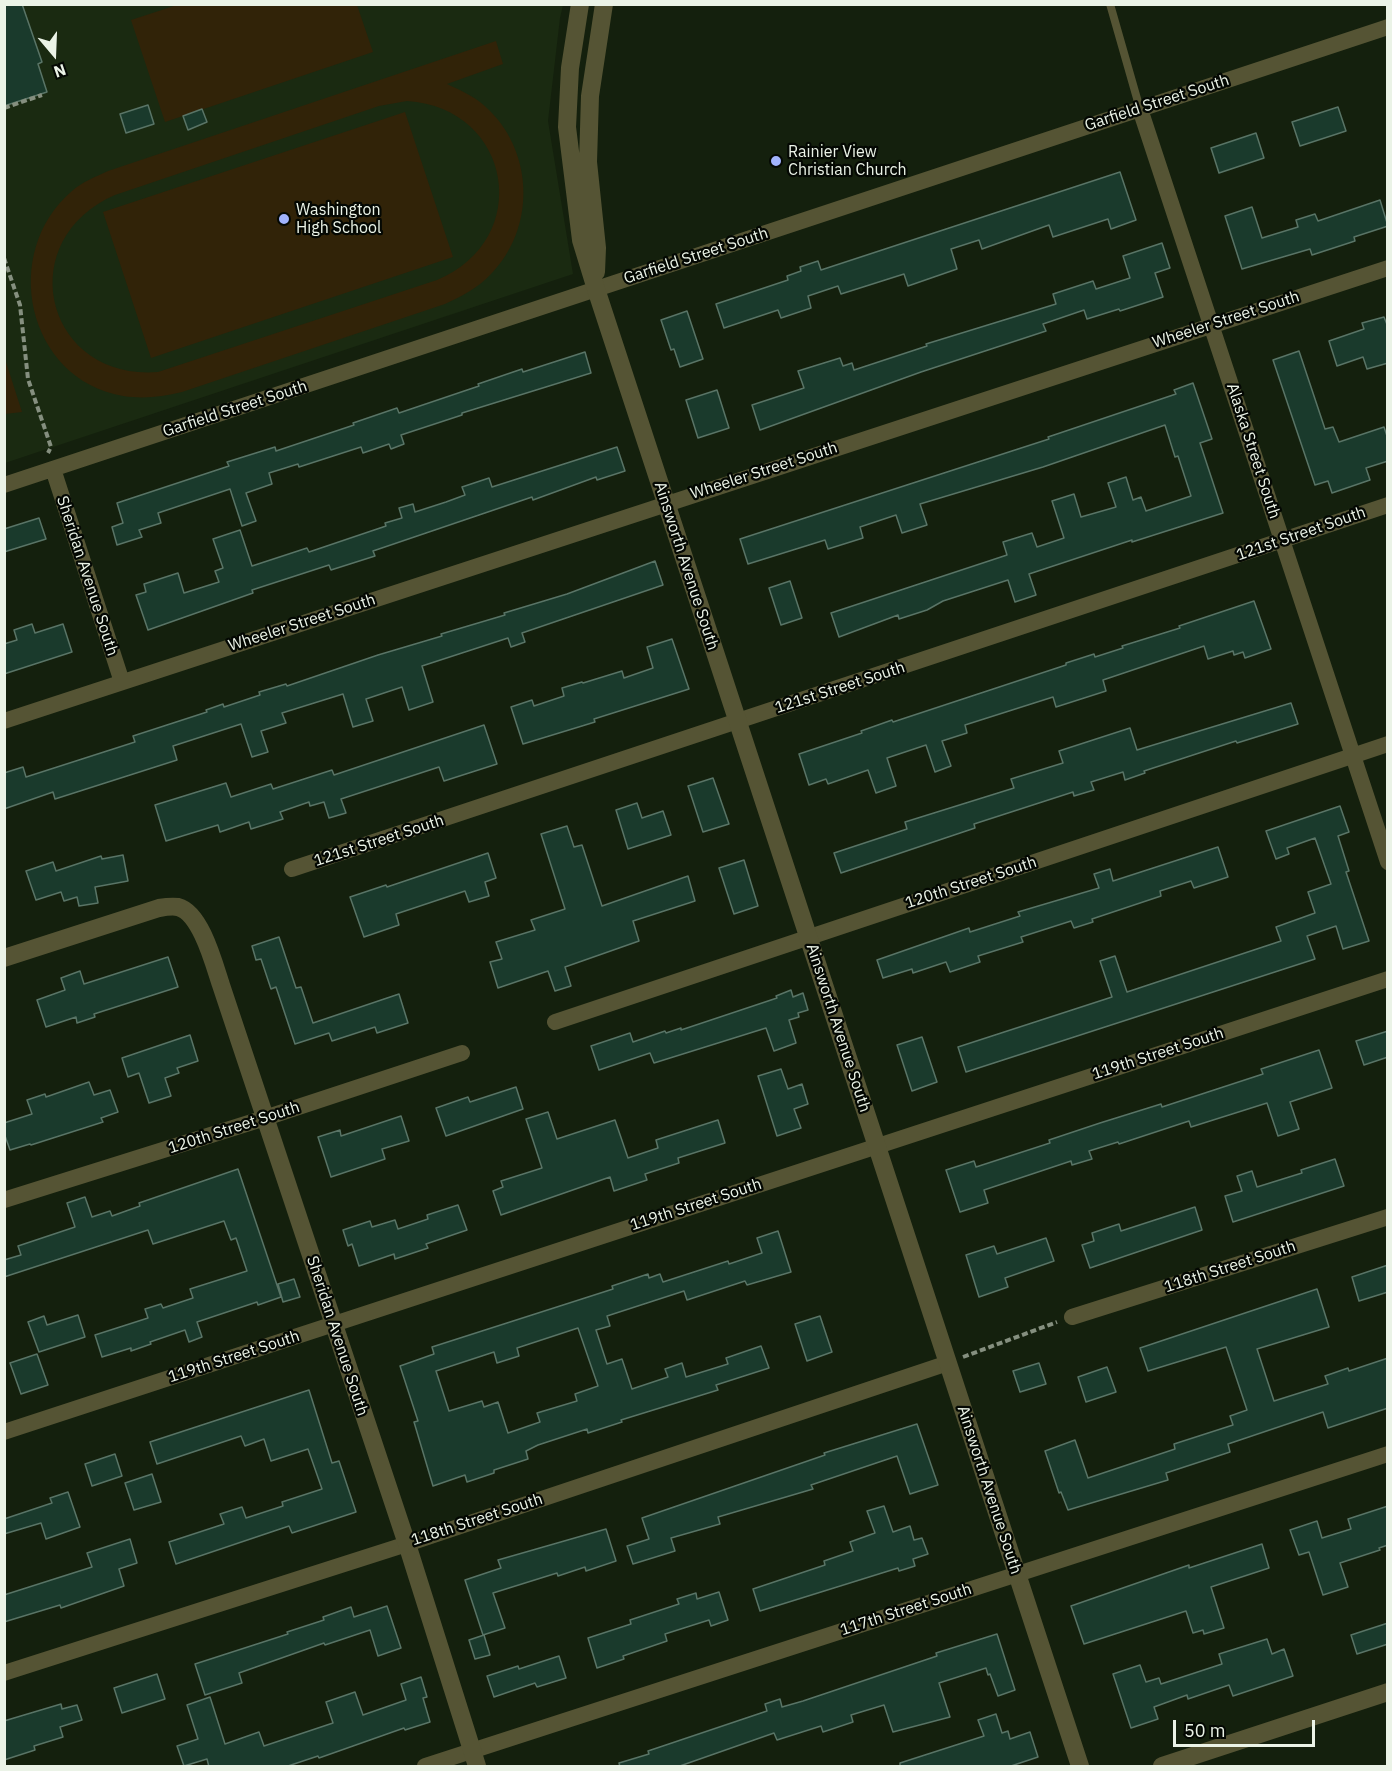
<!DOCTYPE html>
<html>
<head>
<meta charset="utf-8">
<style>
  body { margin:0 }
  #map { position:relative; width:1392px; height:1771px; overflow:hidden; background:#14200d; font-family:"IBM Plex Sans",sans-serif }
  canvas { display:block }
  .frame { position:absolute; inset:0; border:6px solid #ebf3e7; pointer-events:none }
  .north { position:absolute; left:24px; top:24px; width:60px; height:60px; -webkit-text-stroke:4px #040803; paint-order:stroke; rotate:161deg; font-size:16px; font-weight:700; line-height:24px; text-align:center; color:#ebf3e7 }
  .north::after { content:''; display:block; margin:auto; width:21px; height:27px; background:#ebf3e7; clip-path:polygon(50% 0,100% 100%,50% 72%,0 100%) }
  .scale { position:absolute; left:1173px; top:1720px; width:142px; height:27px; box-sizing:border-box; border:3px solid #ebf3e7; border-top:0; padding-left:8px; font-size:18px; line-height:21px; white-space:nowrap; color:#ebf3e7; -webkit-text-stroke:4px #040803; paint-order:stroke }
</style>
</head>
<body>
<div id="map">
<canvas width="1392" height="1771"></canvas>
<div class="frame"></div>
<div class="north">N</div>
<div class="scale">50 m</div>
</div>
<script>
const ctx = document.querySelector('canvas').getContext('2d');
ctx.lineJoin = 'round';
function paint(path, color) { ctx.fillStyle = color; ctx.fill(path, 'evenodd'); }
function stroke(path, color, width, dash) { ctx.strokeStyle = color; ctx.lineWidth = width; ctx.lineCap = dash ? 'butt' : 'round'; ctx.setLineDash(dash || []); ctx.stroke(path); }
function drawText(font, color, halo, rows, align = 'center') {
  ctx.font = font + ' "IBM Plex Sans",sans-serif'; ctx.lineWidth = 4.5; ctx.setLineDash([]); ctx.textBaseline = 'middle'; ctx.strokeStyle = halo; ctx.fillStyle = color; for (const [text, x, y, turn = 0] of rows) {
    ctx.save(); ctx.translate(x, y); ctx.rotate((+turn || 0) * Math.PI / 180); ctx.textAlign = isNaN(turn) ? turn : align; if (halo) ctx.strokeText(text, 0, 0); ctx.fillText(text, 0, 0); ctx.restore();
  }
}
const built = new Path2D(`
  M4,5h559l-3,13 -12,103 25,153 -568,189z`);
const green = new Path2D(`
  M177,5h180l16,47 -208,70 -34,-102z
  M496,41l7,23 -56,20c15,7 31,14 43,27 44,44 45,118 1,163 -13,14 -29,22 -46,30l-263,88c-20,5 -39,7 -59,4 -97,-17 -123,-144 -51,-205 10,-9 23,-14 36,-20zM407,101c106,7 127,139 30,179l-279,92c-113,9 -147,-132 -43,-177l264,-89z
  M405,112l48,145 -302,101 -48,-146z
  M4,359h1l17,53 -17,2z`);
const building = new Path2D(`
  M4,4h18l20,58 -4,2 9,28 -43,14z
  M148,105l6,19 -28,9 -6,-19z
  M1338,107l8,24 -46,15 -8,-24z
  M202,109l5,13 -19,8 -5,-14z
  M1256,133l8,25 -45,15 -8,-25z
  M1120,172l16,48 -25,9 -3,-10 -55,18 -4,-12 -67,24 -3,-9 -28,9 6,20 -49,17 -4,-12 -63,20 -3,-8 -30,10 3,12 -30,10 -3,-8 -54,18 -8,-24 72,-24 -1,-4 14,-5 -1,-4 18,-6 3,9z
  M1380,200l8,26 -34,11 1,4 -43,14 -2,-6 -68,20 -17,-53 27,-9 10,31 36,-11 -2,-7 19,-6 3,7z
  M1162,243l8,25 -15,5 8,24 -43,14 -1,-2 -32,10 -3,-9 -41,14 3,7 -125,41 -161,58 -8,-25 52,-17 -6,-17 42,-13 3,8 9,-3 2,7 73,-24 -1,-2 130,-40 -3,-10 40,-13 3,8 34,-11 -7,-22z
  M687,311l16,48 -23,8 -6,-18 -3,1 -10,-30z
  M1384,317l4,10v36l-21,6 -4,-12 -26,9 -8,-25 35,-12 -2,-6z
  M1299,351l26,78 8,-2 6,15 45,-15 4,12v22l-22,7 4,12 -38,13 -4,-12 -13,4 -42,-125z
  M585,352l6,21 -129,40v2l-61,20 3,9 -13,5 -2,-5 -26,9 -2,-6 -62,20 -1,-3 -29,9 3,11 -26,9 10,28 -14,5 -12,-37 -72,24 3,10 -22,7 3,7 -25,8 -5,-18 11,-4 -6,-20 112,-37 -2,-4 48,-15 1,4 78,-26 -1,-2 44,-15 2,5 80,-27 -1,-2 44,-15 1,3z
  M1193,383l19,56 -12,4 23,70 -91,29v-2l-103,34 7,21 -21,7 -7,-22 -65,21 -16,9 -28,9 -1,-4 -59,22 -8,-24 176,-58 -4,-13 29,-9 5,14 27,-9 -12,-37 22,-7 7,23 35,-10 -8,-24 18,-6 7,23 8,-3 5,14 45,-15 -13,-40 -3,1 -10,-32 -122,42 -123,37 7,21 -25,8 -6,-18 -36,12 3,11 -35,11 -3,-9 -77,24 -8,-25 309,-100 -1,-2 128,-43 -2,-4z
  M717,390l12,38 -31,10 -12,-38z
  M617,447l8,24 -28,9 -1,-3 -63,23 -1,-3 -159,54 2,5 -44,14 -2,-5 -77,25 1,3 -105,37 -12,-35 10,-3 -2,-8 34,-11 6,20 35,-11 -4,-11 8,-3 -10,-29 27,-9 12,36 55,-18 2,4 77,-26 -1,-3 17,-5 -3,-10 14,-4 2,8 31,-10 19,-7 -3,-8 27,-9 3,9z
  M39,518l7,21 -42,13v-23z
  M655,561l8,24 -141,48 3,9 -14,5 -3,-9 -86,28 11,36 -24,8 -7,-23 -36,12 7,22 -20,6 -10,-33 -61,19 4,10 -25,8 7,21 -16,5 -11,-33 -68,22 4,14 -122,39 -2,-7 -49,17v-36l19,-6 3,10 109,-35 -2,-6 74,-24 -1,-2 17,-6 1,3 36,-12 -1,-3 27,-8 1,2 91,-31 64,-19 -1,-2 64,-19 -1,-2 63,-19z
  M790,581l12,37 -21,7 -12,-37z
  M1254,601l17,48 -26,9 -2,-6 -9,3 -1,-4 -25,8 -4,-13 -101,34 3,11 -50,16 -3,-10 -88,28 2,8 -25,8 9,25 -16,6 -9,-27 -39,13 9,28 -20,7 -8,-23 -40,14 -2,-5 -17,6 -10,-31 63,-21 -1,-2 31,-11 1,2 173,-57v-2l28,-9 1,3 28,-9 -1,-2 58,-18 -1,-2z
  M32,624l3,9 28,-9 9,28 -68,22v-30l13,-4 -3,-10z
  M672,639l17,50 -95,30 1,3 -72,22 -12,-37 21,-7 2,6 30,-10 -2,-8 20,-6 1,1 39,-12 2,7 29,-10 -6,-21z
  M1291,703l7,21 -61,19 -1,-2 -92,30 1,2 -20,7 -2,-8 -32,10 3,8 -20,6 -1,-4 -99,32 1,4 -134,45 -7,-20 73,-24 -2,-7 109,-34 -3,-9 52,-16 -4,-12 71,-23 7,22z
  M484,725l13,39 -53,17 -5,-14 -98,32 5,14 -17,5 -5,-16 -14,4 -1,-4 -29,10 3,7 -32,10 -2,-7 -29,10 -2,-7 -52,16 -11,-36 71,-22 5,14 40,-13 2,5 59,-19 2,5z
  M713,778l16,46 -26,8 -15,-46z
  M637,803l5,15 21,-7 8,24 -43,14 -12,-39z
  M1340,806l9,26 -11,4 11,35 -3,1 23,69 -26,8 -7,-23 -29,10 8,23 -349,113 -8,-25 154,-50 -12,-36 15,-5 12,36 154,-51 -5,-14 39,-14 -7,-21 23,-8 -16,-46 -28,10 2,6 -13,5 -10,-28z
  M567,826l7,21 8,-2 20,61 86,-30 7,25 -62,20 6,20 -74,26 6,19 -16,5 -7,-20 -50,17 -8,-26 12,-3 -6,-17 39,-12 -4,-10 34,-11 -24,-75z
  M1218,847l10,30 -34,11 -3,-7 -31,10 1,5 -69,23 1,3 -19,6 -3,-7 -50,16 2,5 -45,14 2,6 -30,10 -4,-10 -33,11 -1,-4 -29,9 -6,-18 92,-32 1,4 50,-16 -2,-4 81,-24 -5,-14 16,-5 3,12z
  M488,853l8,25 -11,4 4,14 -20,6 -4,-11 -69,23 3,11 -35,12 -14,-40 36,-12 1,2z
  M123,855l5,26 -33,6 3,16 -19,3 -2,-9 -13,4 -3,-9 -25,8 -10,-29 27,-9 3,9 45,-15 1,3z
  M744,860l14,46 -24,8 -15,-46z
  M279,937l17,51 5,-1 12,36 86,-29 9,29 -31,10 -2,-6 -43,14 -3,-8 -34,11 -19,-57 -5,2 -10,-30 -5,1 -4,-14z
  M168,957l10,30 -84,27 1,3 -18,6 -1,-6 -30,10 -9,-27 28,-10 -4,-12 19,-7 4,13z
  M791,990l2,7 10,-4 5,17 -10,3 1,4 -10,3 7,23 -22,8 -8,-23 -112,35 -4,-10 -51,17 -8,-24 39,-13 3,9 32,-11 1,2 15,-5v2l96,-32 -1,-2z
  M1388,1031v26l-24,8 -8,-24z
  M190,1035l8,26 -21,7 2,5 -14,5 6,18 -22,7 -10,-30 -11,4 -6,-19z
  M922,1037l15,45 -25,9 -15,-46z
  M1319,1050l13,38 -42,14 9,27 -21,7 -11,-33 -76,24 -2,-6 -70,23 -1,-2 -29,9 3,8 -20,6 -1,-4 -87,29 4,13 -28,9 -14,-42 28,-9 2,6 74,-24 -1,-3 51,-17 61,-19 1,3 101,-33 -2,-5z
  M781,1069l7,20 14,-5 6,20 -14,5 7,19 -24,8 -19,-60z
  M89,1082l5,13 16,-5 8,22 -17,6 2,4 -72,23 -1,-1 -20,6 -6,-17v-10l28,-9 -5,-14 18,-6 1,3z
  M516,1087l7,22 -77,27 -10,-28 32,-11 2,5z
  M548,1112l9,27 58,-19 13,38 30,-10 -2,-8 62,-20 7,23 -47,15 1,5 -34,11 2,6 -33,11 -4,-14 -109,38 -8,-24 10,-4 -2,-6 41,-13 -16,-49z
  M401,1116l8,25 -27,8 3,10 -54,18 -13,-40 22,-7 1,6z
  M1335,1159l9,27 -111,36 -8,-26 17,-5 -5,-15 15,-5 5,16 45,-14 -1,-3z
  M238,1169l43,128 -23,8 -1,-3 -60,20 5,15 -13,5 -4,-12 -35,12 1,2 -20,7v-3l-29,9 -7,-22 53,-17 -3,-9 16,-5 2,4 30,-10 -3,-9 57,-18 -11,-33 -5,2 -7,-19 -71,23 -5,-14 -144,47v-17l17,-5 -3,-9 57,-19 -8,-24 18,-6 7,20 18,-6 2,5 28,-10 -1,-3z
  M458,1205l9,25 -41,14 2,4 -33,11 -1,-5 -35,12 -7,-22 -4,2 -5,-16 27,-9 2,6 23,-7 3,9 30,-10 -1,-4z
  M1195,1207l7,23 -112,38 -8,-23 12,-4 -2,-8 27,-9 2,7z
  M778,1231l13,41 -44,13 -2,-4 -58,19 -3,-9 -77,25 3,10 -14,4 11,34 15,-5 10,30 36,-12 -3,-8 17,-6 4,14 42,-13 -2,-6 35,-12 8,22 -53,17 2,5 -97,30 1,2 -34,11 -1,-4 -49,16 -12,6 2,8 -34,11v3l-27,9 -2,-7 -32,11 -19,-64 4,-1 -18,-55 34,-12 -2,-7 181,-58 -1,-3 36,-12 1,4 11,-4 3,8 65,-21 1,3 33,-11 -5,-15zM578,1328l20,58 -23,8 2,7 -40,12 3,9 -32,11 -10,-31 -14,5 -2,-6 -33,10 -13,-40 58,-19 3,11 22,-7 -2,-8z
  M1046,1238l8,23 -49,17 3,9 -29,10 -13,-42 28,-9 3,8z
  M1388,1265v27l-29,9 -7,-24z
  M294,1279l6,18 -17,5 -5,-18z
  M1317,1289l12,38 -72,22 17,52 54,-17 -3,-8 23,-8 1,3 39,-13v50l-60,20 -5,-16 -95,32 2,8 -64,21 2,7 -100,30 -7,-18 -2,1 -14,-42 30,-11 13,38 87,-29 -1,-5 59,-19 -3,-9 17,-6 -21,-63 -78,24 -8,-23z
  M78,1315l7,22 -46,15 -11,-30 16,-6 3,9z
  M820,1316l12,36 -25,9 -12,-37z
  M37,1354l11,31 -27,9 -11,-31z
  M1039,1363l7,21 -26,8 -7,-21z
  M1107,1367l9,25 -30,10 -8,-25z
  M309,1390l23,73 7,-2 17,51 -64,21 -3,-7 -113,38 -7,-22 55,-18 -4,-10 22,-7 4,11 37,-12 -1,-4 40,-13 -14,-40 -37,12 -7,-22 -19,7 -4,-10 -84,28 -7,-22z
  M917,1424l21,61 -28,9 -13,-38 -86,29 2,4 -95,28 2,7 -49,14 4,13 -42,13 -6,-18 22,-7 -7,-21 183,-63 -1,-2z
  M115,1454l7,22 -30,10 -7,-22z
  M152,1474l9,28 -27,8 -9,-27z
  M68,1492l12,35 -34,12 -5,-16 -37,11v-15l48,-16 -2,-5z
  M884,1506l9,26 17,-6 4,14 8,-2 6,16 -15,5 2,7 -16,5 -1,-3 -138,43 -7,-22 72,-24 -1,-4 29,-10 -3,-9 25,-9 -8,-22z
  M1388,1506v39l-9,3 1,2 -40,13 8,24 -25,8 -14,-43 -10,3 -9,-25 27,-9 5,17 29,-9 -3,-10z
  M606,1529l10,32 -30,10 -1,-4 -27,9 -1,-3 -64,20 12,35 -22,7 -18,-55 36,-12 -3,-8z
  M130,1539l7,24 -18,6 5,17 -63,22 -1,-3 -56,17v-27l88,-28 -5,-14z
  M1262,1544l7,24 -58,19 13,41 -20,6 -1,-4 -10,3 -7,-22 -102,33 -13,-38 118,-41v3z
  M719,1592l9,28 -17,6 -2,-6 -44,14 2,7 -44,15 1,3 -27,9 -9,-30 43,-14 -1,-4 49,-16 -2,-5 19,-6 1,6z
  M387,1606l14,42 -23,8 -8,-26 -45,15 -1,-2 -85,30 3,10 -37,12 -10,-31 93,-30 -1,-2 37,-12 -1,-3 28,-10 3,10z
  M1388,1623v21l-31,10 -6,-19z
  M997,1634l18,56 -17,6 -8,-22 -2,1 -2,-7 -47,15 11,34 -57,15 -9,-27 -33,10 2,7 -30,10 -2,-6 -44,14 -3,-7 -97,34h-57l-1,-4 30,-9 -1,-3 119,-40 -2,-7 15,-5 2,8 21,-6 134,-45 -1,-3z
  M484,1635l6,20 -15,4 -6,-19z
  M1267,1639l5,15 12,-5 9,27 -60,20 -4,-11 -41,14 -1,-4 -33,12 4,12 -27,9 -18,-54 27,-9 6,17 13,-4 2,6 61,-20 -3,-10z
  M559,1656l7,22 -29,9 -2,-4 -41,14 -7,-21 31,-10 1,3z
  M157,1674l8,25 -43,14 -8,-25z
  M421,1677l6,20 -4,1 7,24 -25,8 -1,-2 -85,30 -1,-2 -33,11h-76l-2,-8 -23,7 -7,-20 21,-7 -11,-34 23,-8 15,47 34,-12 5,14 69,-23 -7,-21 29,-10 8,23 43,-15 -5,-16z
  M61,1704l1,5 15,-4 5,15 -22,7 3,10 -29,9 1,4 -31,10v-39z
  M996,1714l6,19 6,-2 2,8 20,-7 8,25 -30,10h-108v-4l84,-27 -6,-16z`);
const path = new Path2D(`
  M4,108l38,-13
  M4,258l16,47 8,74 23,68 -3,6
  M963,1357l94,-35`);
const service = new Path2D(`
  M1110,4l30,105`);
const minor = new Path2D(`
  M1140,109l248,753
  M53,469l69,213
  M4,485l1384,-458
  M4,721l1384,-453
  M292,869l1096,-364
  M555,1022l833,-278
  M4,1200l261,-82 197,-65
  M1072,1317l316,-100
  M4,1432l1384,-453
  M4,1673l403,-129 541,-181
  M425,1766l963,-312`);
const tertiary = new Path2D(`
  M580,4l-10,64 -3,59 14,113 15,49 484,1477
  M596,272l1,-24 -9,-86 2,-66 14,-92
  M4,958l155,-50c6,-1 13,-2 19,-1 23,6 36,57 43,78l186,559 70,222
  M1162,1766l226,-74`);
const markers = [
  [776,161,6,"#a1b3fd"],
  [284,219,6,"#a1b3fd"]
];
const streetNames = [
  ["Garfield Street South",1157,103,-18],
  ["Garfield Street South",696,256,-18],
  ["Wheeler Street South",1226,320,-18],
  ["Garfield Street South",235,409,-18],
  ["Alaska Street South",1253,451,72],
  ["Wheeler Street South",764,471,-18],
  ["121st Street South",1301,534,-19],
  ["Ainsworth Avenue South",686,566,72],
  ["Sheridan Avenue South",87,576,72],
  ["Wheeler Street South",302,623,-18],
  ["121st Street South",840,688,-18],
  ["121st Street South",379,841,-18],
  ["120th Street South",971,883,-18],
  ["Ainsworth Avenue South",838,1028,72],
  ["119th Street South",1158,1054,-18],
  ["120th Street South",234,1128,-18],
  ["119th Street South",696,1205,-18],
  ["118th Street South",1230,1267,-18],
  ["Sheridan Avenue South",337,1336,72],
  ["119th Street South",234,1357,-18],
  ["Ainsworth Avenue South",989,1490,72],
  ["118th Street South",477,1520,-18],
  ["117th Street South",906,1610,-18]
];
const poiNames = [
  ["Rainier View",788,152],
  ["Christian Church",788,170],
  ["Washington",296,210],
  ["High School",296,228]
];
paint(built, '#1a2a11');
paint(green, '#312308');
paint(building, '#1a3a2c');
stroke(building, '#597466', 1.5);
stroke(path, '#858f7f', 4, [6, 3]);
stroke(service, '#555434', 8);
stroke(minor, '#555434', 16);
stroke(tertiary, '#555434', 18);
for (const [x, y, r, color] of markers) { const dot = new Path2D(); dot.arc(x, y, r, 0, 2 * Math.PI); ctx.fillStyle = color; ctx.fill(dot); stroke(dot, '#040803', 2); }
drawText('16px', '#ebf3e7', '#040803', streetNames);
drawText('16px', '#ebf3e7', '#040803', poiNames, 'left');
</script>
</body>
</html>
